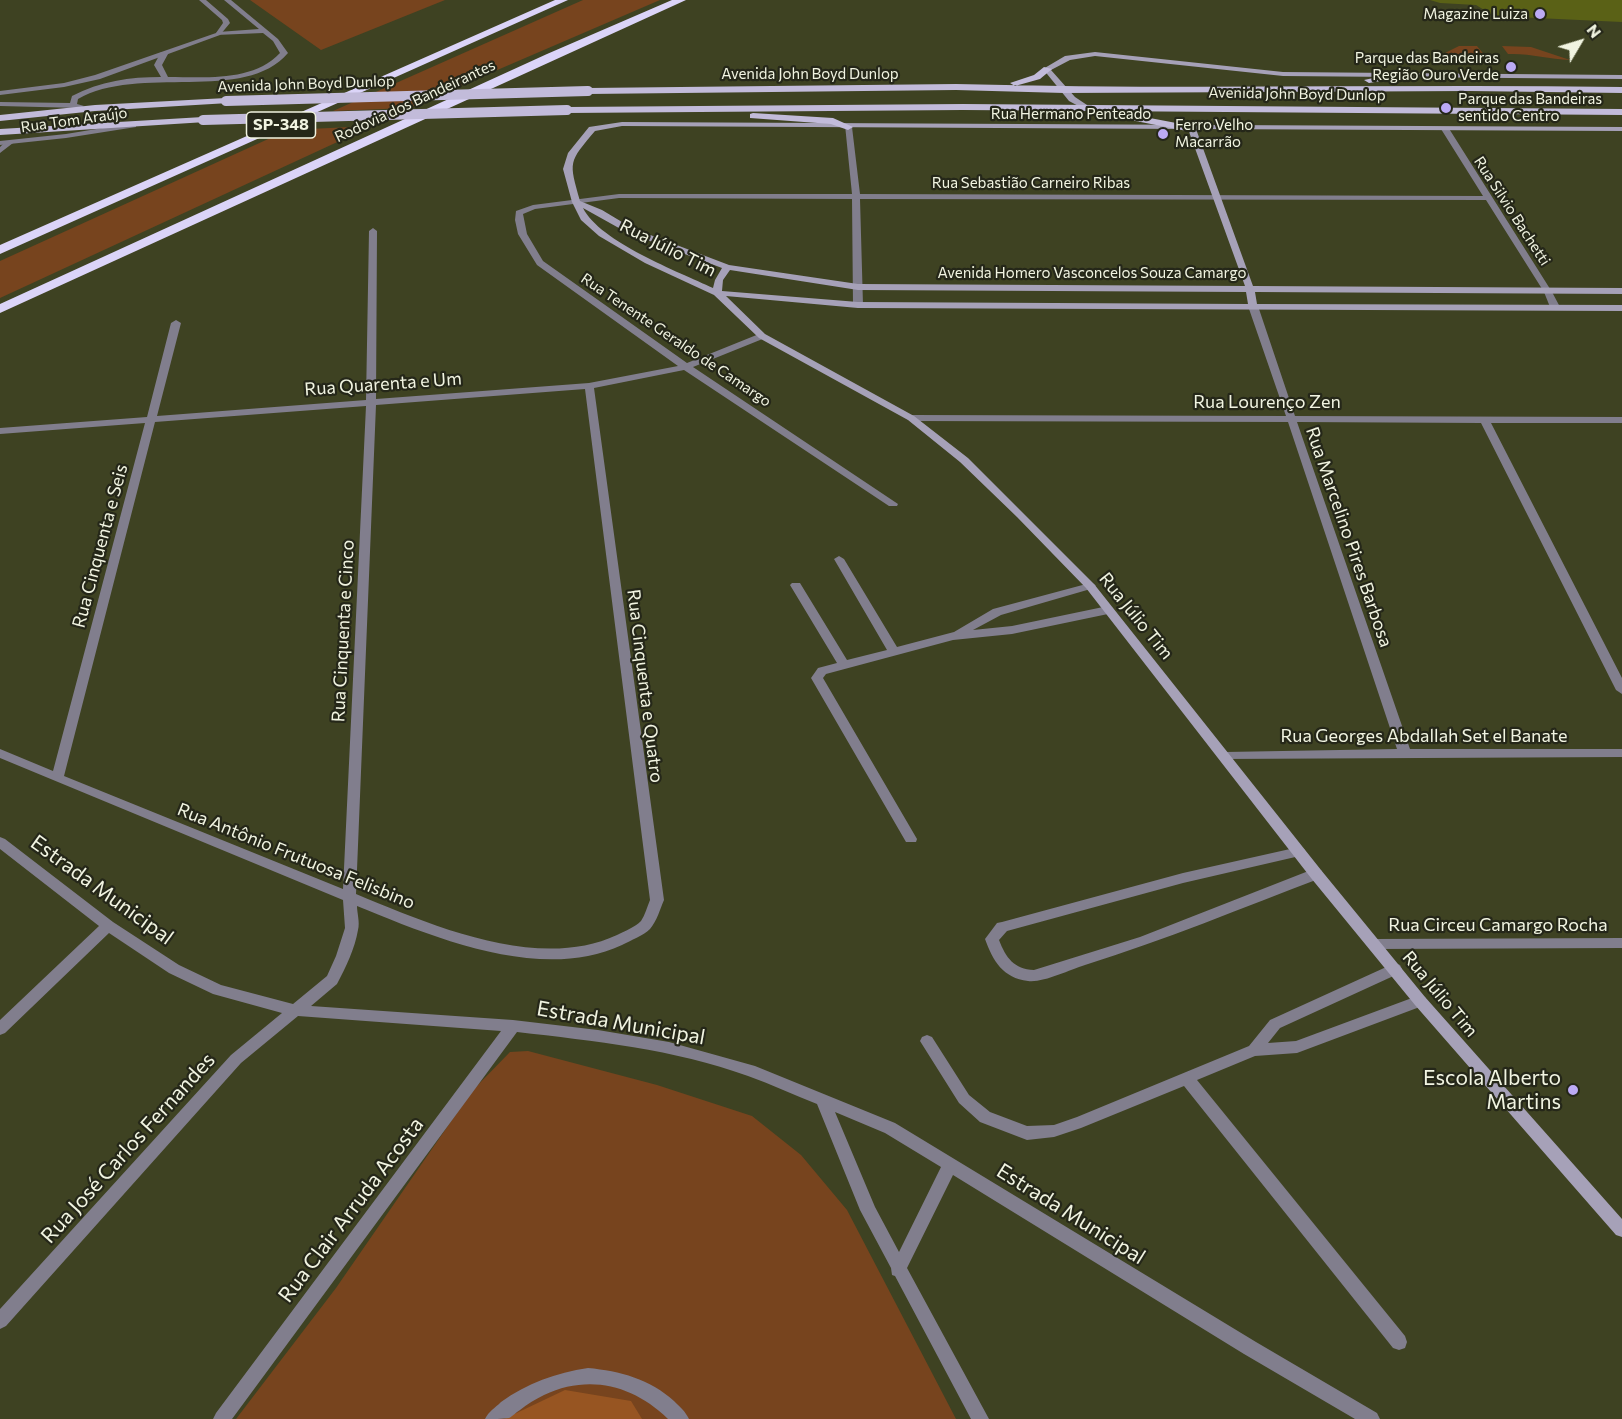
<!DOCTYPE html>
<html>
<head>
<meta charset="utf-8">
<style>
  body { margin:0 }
  #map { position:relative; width:1622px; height:1419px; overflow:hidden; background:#3e4222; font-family:Commissioner,sans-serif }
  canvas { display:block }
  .north { position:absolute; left:1550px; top:12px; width:60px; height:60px; -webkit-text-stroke:4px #252719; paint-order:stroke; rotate:52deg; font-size:16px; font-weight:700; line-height:24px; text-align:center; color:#f1f4e1 }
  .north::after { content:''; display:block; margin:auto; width:21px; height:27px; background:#f1f4e1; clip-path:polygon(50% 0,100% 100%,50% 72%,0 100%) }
</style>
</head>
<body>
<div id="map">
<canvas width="1622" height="1419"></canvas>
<div class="north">N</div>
</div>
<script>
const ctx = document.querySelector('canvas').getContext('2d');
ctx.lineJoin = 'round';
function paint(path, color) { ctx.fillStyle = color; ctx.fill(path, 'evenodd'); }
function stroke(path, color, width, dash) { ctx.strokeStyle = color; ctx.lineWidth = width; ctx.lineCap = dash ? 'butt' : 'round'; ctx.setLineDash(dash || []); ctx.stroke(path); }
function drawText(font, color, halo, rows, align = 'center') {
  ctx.font = font + ' Commissioner,sans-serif'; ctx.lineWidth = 4.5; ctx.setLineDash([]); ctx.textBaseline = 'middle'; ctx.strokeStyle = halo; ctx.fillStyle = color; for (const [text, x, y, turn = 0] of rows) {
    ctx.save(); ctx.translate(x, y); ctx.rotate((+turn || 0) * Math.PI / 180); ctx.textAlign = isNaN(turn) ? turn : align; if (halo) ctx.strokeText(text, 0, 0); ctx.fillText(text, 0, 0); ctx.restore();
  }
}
const green = new Path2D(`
  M250,0h195l-124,50z
  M583,0h77l-251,108 -76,3z
  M1459,46h18l9,11 -18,3 -31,-3z
  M1502,46l29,1 39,13c-22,-1 -41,-7 -62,-6z
  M372,126l-359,166 -13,6v-37l288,-131z
  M528,1051l129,34 95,31 49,39 46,55 109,209h-720l100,-131 136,-197 38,-39z`);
const forest = new Path2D(`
  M565,1390l66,11 11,18h-138z`);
const pedestrian = new Path2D(`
  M588,1368c32,3 62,11 86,33 6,6 11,10 15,18h-21c-35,-34 -79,-45 -124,-24 -8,4 -17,9 -24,15 -4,2 -8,7 -11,8 -6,1 -17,1 -24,1 4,-8 10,-11 16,-17 26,-19 55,-29 87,-34z`);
const minor = new Path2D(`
  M199,0h7l22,19 2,4 -10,12 -120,44 -36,8 -64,8v-4l64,-8 31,-8 121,-42 7,-10 -1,-3z
  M845,125l7,2 8,67 623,2 -42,-67 7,-2 104,165 8,15 -5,3 -5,-3 -6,-15 -58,-92 -626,-1 3,106 -5,3 -5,-3 -1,-106 -233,-1 -84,11 -12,5 4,20 16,27 144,102 72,-29h6v4l-72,29 205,137 -1,2h-8l-205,-136 -90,18 70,512c-4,9 -7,21 -14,29 -7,7 -19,11 -28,16 -81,38 -189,-8 -265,-39 0,7 3,16 1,24 -3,18 -12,37 -21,54l-26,22 202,14 85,10 71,12 86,24 140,57 361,219 121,71 3,6h-25l-111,-65 -291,-179 -46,93 82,151h-18l-76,-143 -3,-1 -1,-7 -31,-58 -43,-106c-23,-9 -46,-20 -69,-28 -74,-27 -154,-35 -231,-44l-285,387h-19l3,-6 285,-382 -203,-15 -57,47 -235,263 -6,3v-20l231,-254 51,-42 -69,-19 -44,-21 -60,-40 -104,100 -5,2v-15l99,-94 -99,-77v-12l5,2 108,83 66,43 42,20 72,19 34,-28 9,-20 9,-28 -2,-28 -343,-142v-9l53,22 92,-348 -145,11v-6l147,-11 24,-94 5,-3 5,3 -24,93 209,-16 3,-169 4,-3 4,3 -1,168 213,-16 89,-17 -141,-101 -19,-31 -3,-14 1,-9 17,-6 86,-11h233zM585,389l65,511c-3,7 -5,15 -9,21 -6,6 -16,10 -24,14 -79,37 -186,-10 -261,-41l20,-489zM366,406l-23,483 -279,-113 91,-354zM835,1112l50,21 56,34 -42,85 -24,-45z
  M6,141l7,2 -13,10v-6z
  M1253,303l5,3 37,110 327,1v6h-131l131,255v16l-6,-4 -135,-267 -184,-1 113,327h212v8l-401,2 -2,-3 2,-3 4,-1 172,-3 -109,-327 -377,-1 -5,-3 5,-3 375,1 -38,-110z
  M839,556l5,3 53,88 57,-15 39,-23 97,-26 4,1 2,2 -2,2 -93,27 -28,15 39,-4 96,-20 6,4 -6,4 -96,20 -59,6 -127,34 -3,4 94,161 -1,3h-10l-95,-164 7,-10 19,-5 -47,-78 2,-2h8l47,77 40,-10 -53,-91z
  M1299,847l5,2 2,3 -2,3 -121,28 -176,48 -8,9c7,18 15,29 35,30l106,-33 171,-67h10l2,4 -2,4c-79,30 -156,62 -236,87 -16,5 -42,18 -57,16 -25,-3 -35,-20 -43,-42l12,-16 5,-1 181,-49z
  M1622,938v10l-248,1 -5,-1 -2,-4 2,-4 5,-1z
  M1395,963l5,2 2,4 -2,4 -120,55 -12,15 28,-2 124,-46 5,2 2,4 -2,4 -128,48 -42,3 -58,24 208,256 2,6 -2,6 -6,2 -6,-2 -209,-262 -103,42 -27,9 -27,3 -47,-18 -21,-19 -39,-62 2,-4 5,-2 5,2 37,58 21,17 37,14 27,-1 23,-8 172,-71 21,-26z`);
const tertiary = new Path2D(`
  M224,0h7l47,39 10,14c-43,51 -150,11 -210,46l-1,5 7,2 -4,2 -80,-2v-4l70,1 2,-7c28,-15 58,-19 89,-19l-7,-12 7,-13h3l4,2 -6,11 6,12c37,0 85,5 112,-24l-7,-12 -10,-8 -47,2v-2l2,-1 41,-3z
  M133,123h3v4l-70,11 -66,7v-4l66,-7z`);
const secondary = new Path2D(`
  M1095,52l188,20 339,3v4l-339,-3 -188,-20 -25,4 -19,10 24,27 12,8v4h-3l-15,-8 -26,-32 22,-13z
  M622,122l1000,5v4l-426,-2 57,157 369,2v6l-367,-2 2,12 365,1v6l-764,-3 -132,-12 39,38 149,82 54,42 126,126 227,286 104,127 197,222v18l-6,-2 -201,-230 -104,-127 -225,-290 -69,-71 -57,-55 -52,-42 -149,-82 -45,-43 -69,-32 -46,-27 -18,-16 -9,-18 -9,-33 5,-16 21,-26zM622,126l566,3 57,157 -387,-2 -129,-19 -97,-37 -30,-18 -22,-9c-11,-40 -12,-38 15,-70zM583,208l43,24 96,36 -7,12 -2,8c-34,-16 -113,-46 -130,-80zM730,270l128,20 388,2 2,12 -390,-2 -136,-11 1,-11z`);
const primary = new Path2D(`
  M1044,67l8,2 -12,10 -25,7 -5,-3 24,-8z
  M1402,72l5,3 -2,2 -36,6 -5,-3z
  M956,84c222,6 444,0 666,3v6l-152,-2 -406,2 -108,-3 -368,4 -5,-3 5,-3z
  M226,98l5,3 -2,2 -134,8 -95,10v-6l95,-10z
  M963,104l659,5v6l-659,-5 -396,3 -5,-3 5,-3z
  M1113,111l79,15 5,3 -5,3 -82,-16v-4z
  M753,113l80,5 20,9 -5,3 -17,-6 -81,-6v-4z
  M203,117l3,1v4l-206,13v-6z`);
const motorway = new Path2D(`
  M555,0h13l-568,254v-9z
  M672,0h14l-686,313v-9l547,-250z`);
const primaryBridge = new Path2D(`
  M226,101l362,-10
  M203,120l364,-10`);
const wall = new Path2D(`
  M1430,0h192v22l-128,-6 -18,-11 -36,-2z`);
const markers = [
  [1540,14,6,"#bcaaf5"],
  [1511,67,6,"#bcaaf5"],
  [1446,108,6,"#bcaaf5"],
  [1163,134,6,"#bcaaf5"],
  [1573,1090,6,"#bcaaf5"]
];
const farPoinames = [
  ["Magazine Luiza",1528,14],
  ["Parque das Bandeiras",1499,58],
  ["Região Ouro Verde",1499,75],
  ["Parque das Bandeiras",1458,99,"left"],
  ["sentido Centro",1458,116,"left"],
  ["Ferro Velho",1175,125,"left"],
  ["Macarrão",1175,142,"left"]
];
const farStreetnames = [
  ["Avenida John Boyd Dunlop",810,74],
  ["Avenida John Boyd Dunlop",306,84,-2],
  ["Avenida John Boyd Dunlop",1297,94,1],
  ["Rodovia dos Bandeirantes",415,101,-25],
  ["Rua Hermano Penteado",1071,114],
  ["Rua Tom Araújo",74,120,-8],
  ["Rua Sebastião Carneiro Ribas",1031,183],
  ["Rua Silvio Bachetti",1512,211,57],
  ["Avenida Homero Vasconcelos Souza Camargo",1092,273],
  ["Rua Tenente Geraldo de Camargo",676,340,34]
];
const shields = [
  [281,125,69]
];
const shieldNames = [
  ["SP-348",281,125]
];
const streetNames = [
  ["Rua Júlio Tim",668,248,27],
  ["Rua Quarenta e Um",383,384,-4],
  ["Rua Lourenço Zen",1267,402],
  ["Rua Marcelino Pires Barbosa",1349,537,71],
  ["Rua Cinquenta e Seis",100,546,-75],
  ["Rua Júlio Tim",1136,616,51],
  ["Rua Cinquenta e Cinco",343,631,-87],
  ["Rua Cinquenta e Quatro",645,686,83],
  ["Rua Georges Abdallah Set el Banate",1424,736],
  ["Rua Antônio Frutuosa Felisbino",296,856,22],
  ["Rua Circeu Camargo Rocha",1498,925],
  ["Rua Júlio Tim",1440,994,50]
];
const nearStreetnames = [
  ["Estrada Municipal",102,890,36],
  ["Estrada Municipal",621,1023,10],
  ["Rua José Carlos Fernandes",128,1148,-48],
  ["Rua Clair Arruda Acosta",351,1210,-53],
  ["Estrada Municipal",1071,1214,32]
];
const nearPoinames = [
  ["Escola Alberto",1561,1078],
  ["Martins",1561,1102]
];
paint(green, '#77441e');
paint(forest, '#975522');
paint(pedestrian, '#817e8d');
paint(minor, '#817e8d');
paint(tertiary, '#817e8d');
paint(secondary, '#a6a1b8');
paint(primary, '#c2bbda');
paint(motorway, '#dbd4f8');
stroke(primaryBridge, '#c2bbda', 10);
paint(wall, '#5a6116');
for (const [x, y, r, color] of markers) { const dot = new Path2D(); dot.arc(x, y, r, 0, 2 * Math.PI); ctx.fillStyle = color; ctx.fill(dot); stroke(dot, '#252719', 2); }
drawText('15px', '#f1f4e1', '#252719', farPoinames, 'right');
drawText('15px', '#f1f4e1', '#252719', farStreetnames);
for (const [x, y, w] of shields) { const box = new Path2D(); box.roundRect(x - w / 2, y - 13, w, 26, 4.5); ctx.fillStyle = '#252719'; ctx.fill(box); stroke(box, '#f1f4e1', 1.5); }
drawText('bold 16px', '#f1f4e1', null, shieldNames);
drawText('18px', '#f1f4e1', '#252719', streetNames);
drawText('21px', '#f1f4e1', '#252719', nearStreetnames);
drawText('21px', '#f1f4e1', '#252719', nearPoinames, 'right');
</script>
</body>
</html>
